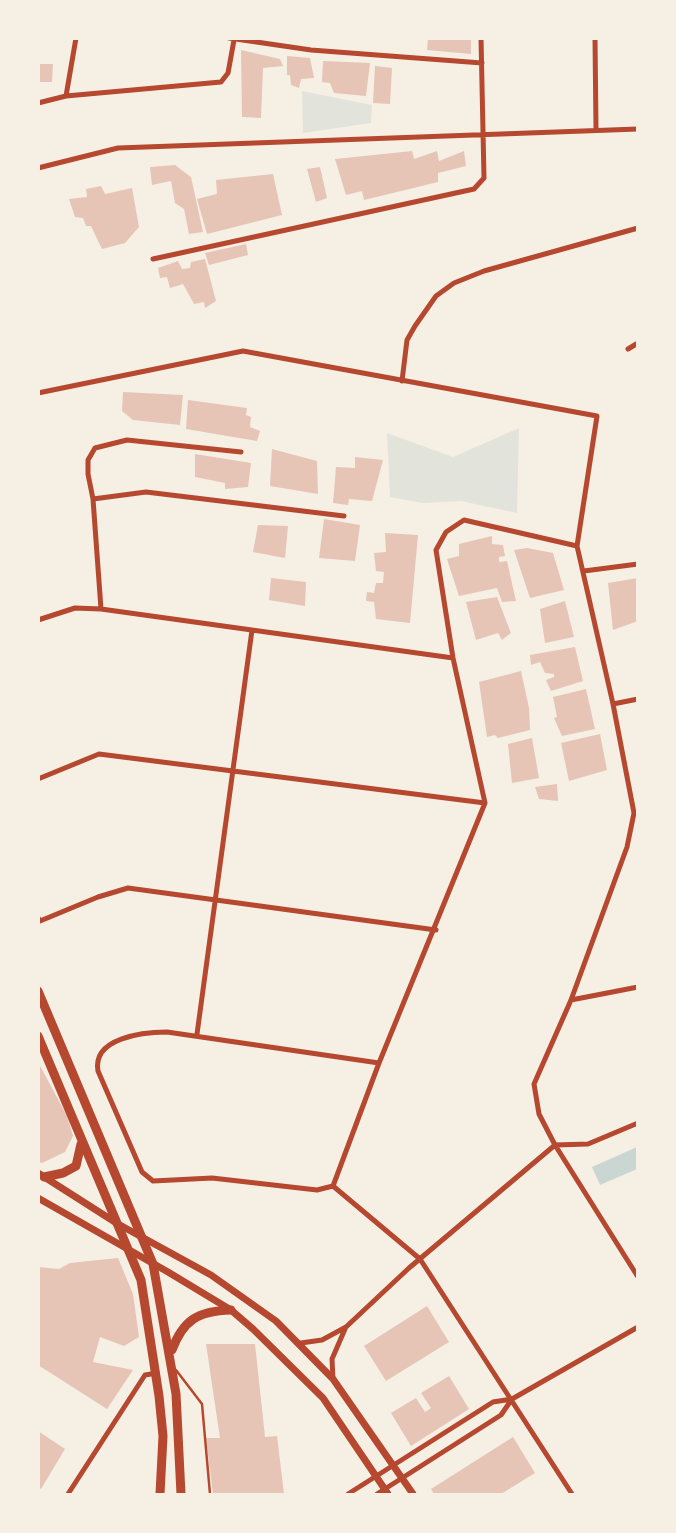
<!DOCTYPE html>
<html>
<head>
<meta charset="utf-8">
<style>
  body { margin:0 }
  #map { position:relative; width:676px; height:1533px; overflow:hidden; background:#f6efe4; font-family:"Archivo Narrow",sans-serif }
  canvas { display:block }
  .frame { position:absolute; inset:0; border:40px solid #f6efe4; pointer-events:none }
</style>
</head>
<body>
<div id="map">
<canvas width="676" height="1533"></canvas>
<div class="frame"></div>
</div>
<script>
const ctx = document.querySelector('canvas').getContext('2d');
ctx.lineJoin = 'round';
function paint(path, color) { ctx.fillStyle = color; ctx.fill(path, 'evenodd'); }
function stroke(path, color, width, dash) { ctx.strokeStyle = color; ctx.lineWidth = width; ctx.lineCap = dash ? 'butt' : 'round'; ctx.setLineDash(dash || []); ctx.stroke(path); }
const green = new Path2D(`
  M302,91l70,14 -1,18 -68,10z
  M519,428l-2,85 -56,-12 -39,2 -32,-6 -3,-64 66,24z`);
const water = new Path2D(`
  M637,1147v22l-37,16 -8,-18z`);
const building = new Path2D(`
  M428,38h43v16l-44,-4z
  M241,50l39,9 3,7 -20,2 -2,50 -19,-1z
  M287,56l23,2 4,20 -13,1 -2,9 -8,-3 -1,-10h-3z
  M323,61l47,2 -4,33 -32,-3 -4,-10 -8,-1z
  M38,64h15l-1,18h-14z
  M375,66l17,2 -2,36 -17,-1z
  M412,151l2,8 23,-8 2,10 25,-10 2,15 -28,7v9l-74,18 -2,-9 -16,4 -11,-36z
  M175,165l16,12 12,55 -14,2 -5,-25 -9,-6 -4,-22 -19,4 -2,-18z
  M320,167l7,31 -11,4 -9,-33z
  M273,174l9,41 -75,19 -10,-35 20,-5 -1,-14z
  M101,186l4,8 27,-6 7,39 -14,16 -23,6 -11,-23h-5l-3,-8 -8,-1 -6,-18 18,-2 -1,-8z
  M246,244l2,11 -39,10 -4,-12z
  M205,259l11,42 -11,7 -1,-6 -10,2 -11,-20 -13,4 -3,-11 -7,1 -2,-10 20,-7 4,8 8,-1 1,-6z
  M123,392l60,3 -3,30 -47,-5 -11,-9z
  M188,400l59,8 -1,7 5,2 -1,10 10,4 -3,10 -71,-12z
  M272,449l45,12 1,33 -48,-8z
  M195,454l56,9 -3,24 -23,2v-6l-30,-6z
  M355,457l28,3 -11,41 -23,-2 -1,6 -15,-2 3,-36 19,1z
  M324,519l36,6 -5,36 -36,-3z
  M258,525l30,1 -3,32 -32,-6z
  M385,533l33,2 -8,88 -34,-4 -2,-17 -8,-1 1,-9 7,1 2,-10h7l1,-11 -8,-1 -2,-18 12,-1z
  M492,536v8l11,1 2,11 -6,1v5l8,-1 9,40 -14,1 -5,-14 -38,8 -12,-37 12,-3v-12z
  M527,548l26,5 11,37 -34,8 -16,-48z
  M271,578l35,4 -1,24 -36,-6z
  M638,578v43l-25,9 -5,-47z
  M497,597l14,36 -9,7 -4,-7 -22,7 -10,-38z
  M565,601l9,36 -29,6 -5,-34z
  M575,647l8,34 -32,10 -5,-11 8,-3v-3l-9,-1 -5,-11 -9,3 -1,-10z
  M521,671l8,37 1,22 -32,8 -3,-3 -8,2 -8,-55z
  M586,689l9,40 -33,7 -8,-18 3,-1 -4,-20z
  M600,734l7,36 -38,11 -8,-38z
  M532,738l7,40 -27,5 -4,-39z
  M557,784l1,17 -19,-2 -4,-12z
  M38,1062l29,54 6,20 -8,16 -23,11 -4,-1z
  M118,1258l15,36 6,43 -15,9 -24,-9 -7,25 40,8 -26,39 -69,-44v-98l21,2 11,-6z
  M427,1306l22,36 -63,39 -22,-35z
  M206,1344h49l10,93 12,-1 7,58h-71l-7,-56h14z
  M449,1376l20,33 -58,37 -20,-33 25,-15 9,14 6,-4 -10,-15z
  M38,1431l27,18 -24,40 -3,-2z
  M513,1437l22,36 -34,21h-67l-3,-5z`);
const service = new Path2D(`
  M176,1370l26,34 8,90`);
const minor = new Path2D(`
  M229,38l82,12 171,13
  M595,38l1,91
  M66,96l10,-58
  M38,103l28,-7 155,-14 7,-9 6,-33
  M38,168l80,-20 520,-19
  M153,259l321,-70 10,-11 -3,-140
  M628,349l10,-6
  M402,381l5,-41 8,-14 21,-30 18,-13 30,-12 154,-43
  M38,393l205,-42 354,65 -20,130 36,158 21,109 -7,34 -56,153 -37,84 5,30 16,31 83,132
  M93,499l53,-7 198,24
  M584,571l54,-7
  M101,609l-8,-110 -5,-25v-14l7,-12 32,-8 114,12
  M38,620l37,-12 26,1 352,49
  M613,704l25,-5
  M38,779l61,-25 386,49
  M38,918l2,3 58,-24 30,-9 308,42
  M571,1000l67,-13
  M197,1034l55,-404
  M333,1186l46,-123 106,-260 -32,-145 -17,-108 10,-18 18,-12 113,26
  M333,1186l-16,4 -105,-12 -59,3 -11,-9 -44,-101c-6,-33 45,-39 69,-39l212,31
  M333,1186l87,73 152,235
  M301,1343l21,-3 24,-13 63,-59 146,-123 33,-1 50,-21
  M333,1379l-1,-20 13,-30
  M68,1494l77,-119 12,-2
  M348,1494l145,-92 19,-3 126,-72
  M377,1494l124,-79 11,-16`);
const tertiary = new Path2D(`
  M38,1173l80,51 93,51 65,46 57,58 80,115
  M38,1198l130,74 63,38 22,19 70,69 65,96`);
const primary = new Path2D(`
  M38,991l115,273 23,130 5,100
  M38,1036l103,244 18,116 4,40 -3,58
  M44,1177l19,-4 13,-7 5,-22
  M172,1350c11,-30 26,-39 59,-40`);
paint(green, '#e2e4dc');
paint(water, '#c9d6d2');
paint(building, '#e6c5b7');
stroke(service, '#b5482f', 2.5);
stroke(minor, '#b5482f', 5);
stroke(tertiary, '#b5482f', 7);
stroke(primary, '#b5482f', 9);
</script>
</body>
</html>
